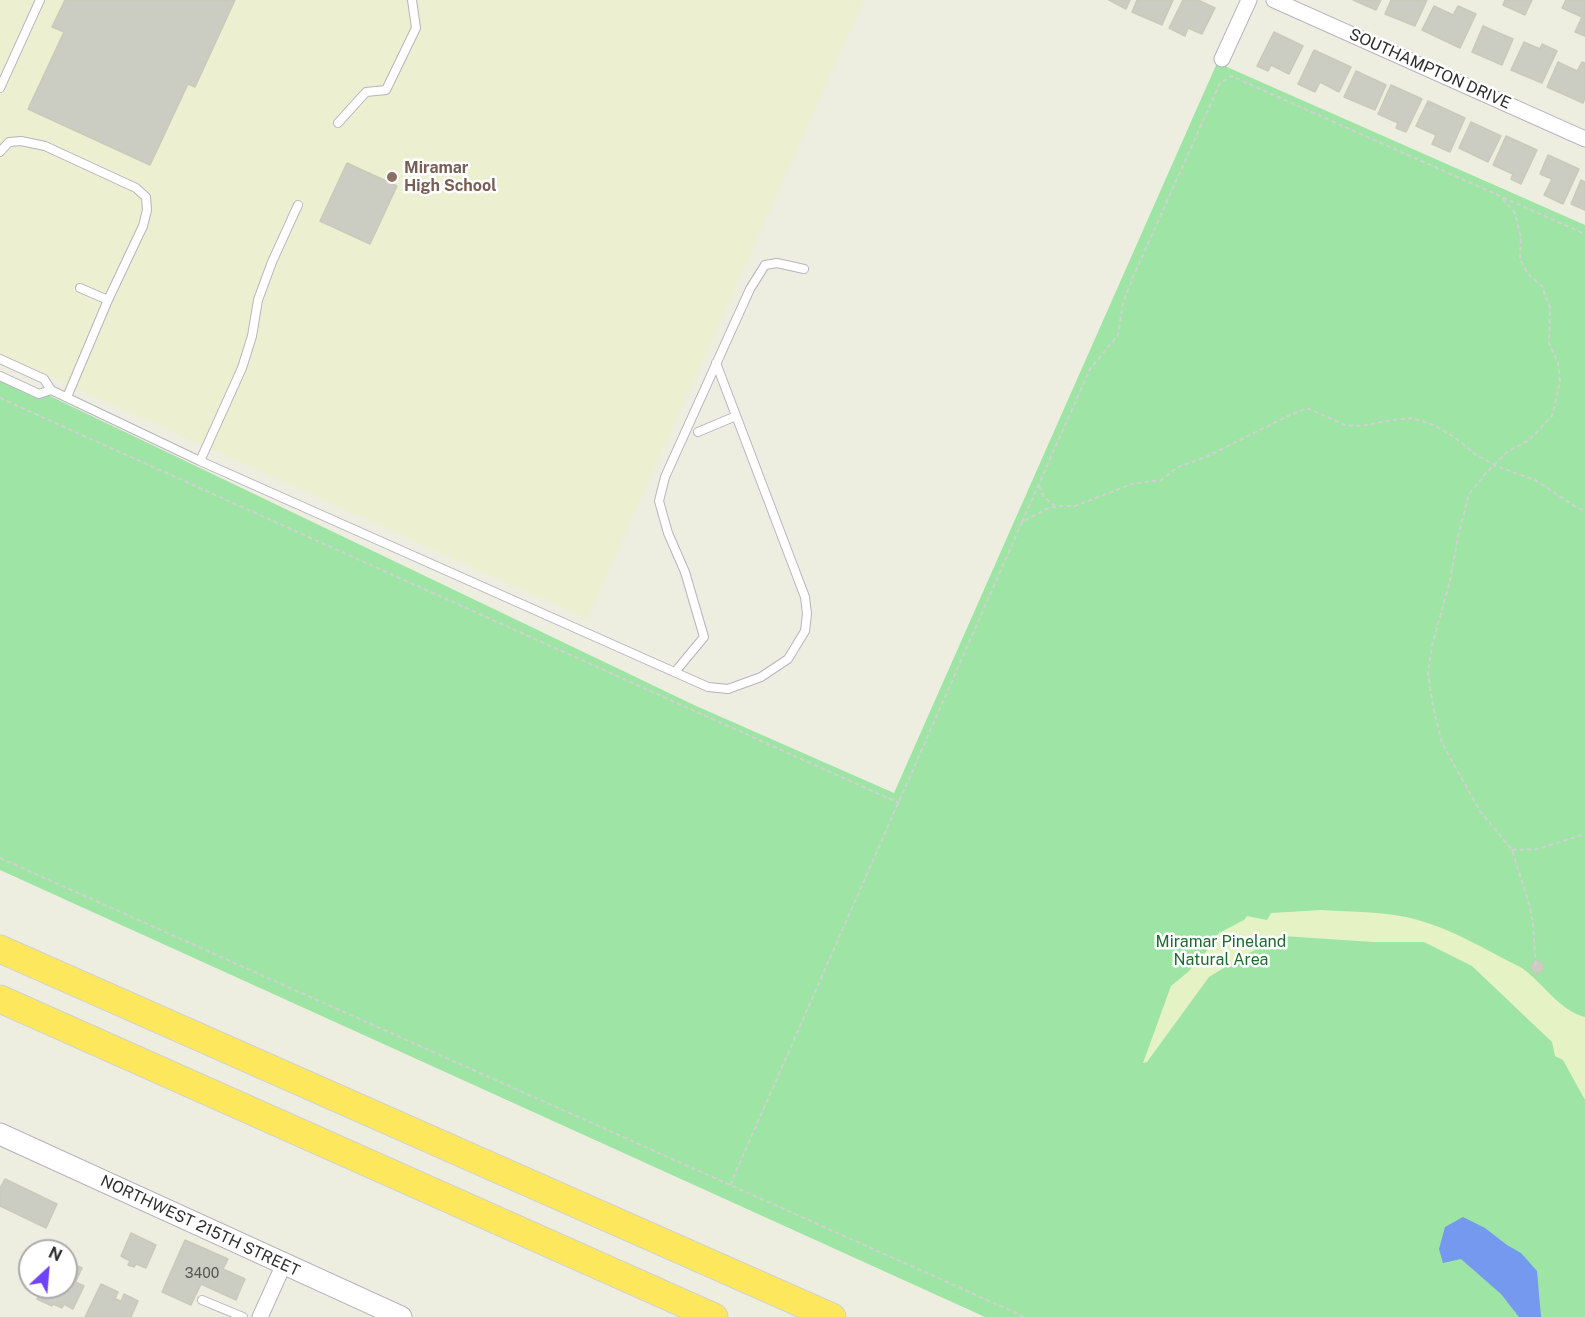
<!DOCTYPE html>
<html>
<head>
<meta charset="utf-8">
<style>
  body { margin:0 }
  #map { position:relative; width:1585px; height:1317px; overflow:hidden; background:#eeeee0; font-family:"Public Sans",sans-serif }
  canvas { display:block }
  .north { position:absolute; left:18px; top:1239px; width:60px; height:60px; box-sizing:border-box; background:#fff; border:2px solid #ababab; border-radius:50%; rotate:26deg; font-size:16px; font-weight:700; line-height:24px; text-align:center; color:#2d2d2d }
  .north::after { content:''; display:block; margin:auto; width:21px; height:27px; background:#7043f8; clip-path:polygon(50% 0,100% 100%,50% 72%,0 100%) }
</style>
</head>
<body>
<div id="map">
<canvas width="1585" height="1317"></canvas>
<div class="north">N</div>
</div>
<script>
const ctx = document.querySelector('canvas').getContext('2d');
ctx.lineJoin = 'round';
function paint(path, color) { ctx.fillStyle = color; ctx.fill(path, 'evenodd'); }
function stroke(path, color, width, dash) { ctx.strokeStyle = color; ctx.lineWidth = width; ctx.lineCap = dash ? 'butt' : 'round'; ctx.setLineDash(dash || []); ctx.stroke(path); }
function drawText(font, color, halo, rows, align = 'center') {
  ctx.font = font + ' "Public Sans",sans-serif'; ctx.lineWidth = 5; ctx.setLineDash([]); ctx.textBaseline = 'middle'; ctx.strokeStyle = halo; ctx.fillStyle = color; for (const [text, x, y, turn = 0] of rows) {
    ctx.save(); ctx.translate(x, y); ctx.rotate((+turn || 0) * Math.PI / 180); ctx.textAlign = isNaN(turn) ? turn : align; if (halo) ctx.strokeText(text, 0, 0); ctx.fillText(text, 0, 0); ctx.restore();
  }
}
const education = new Path2D(`
  M0,0h864l-277,619 -587,-265z`);
const green = new Path2D(`
  M1222,59l5,8 358,158v1092h-600l-985,-447v-498l694,333 200,88 323,-730z`);
const sand = new Path2D(`
  M1322,910c31,2 65,1 96,10 36,10 70,31 104,48 21,15 38,43 63,49v83l-22,-40 -8,-4 -3,-14 -80,-76 -48,-24h-51l-90,-6 -40,20 -34,21 -62,85 -4,1 28,-77 17,-14 17,-19 14,-20 25,-13 3,-4 20,4 4,-7z`);
const water = new Path2D(`
  M1463,1217l22,11 22,17 14,8 16,18 4,46h-22l-18,-23 -40,-35 -18,4 -4,-14 6,-22z`);
const building = new Path2D(`
  M65,0h170l-40,87 -7,-3 -38,81 -122,-56 36,-77 -12,-5z
  M1109,0h21l-4,9z
  M1137,0h36l-11,25 -30,-13z
  M1183,0h15l17,8 -13,26 -14,-6 -3,8 -16,-8z
  M1353,0h28l-5,10z
  M1391,0h36l-12,26 -30,-12z
  M1505,0h27l-7,15 -22,-10z
  M1566,0h19v36l-10,-4 7,-15 -20,-9z
  M1434,6l19,9 5,-9 18,8 -16,34 -38,-18z
  M1483,26l30,13 -11,26 -30,-13z
  M1274,32l29,14 -14,28 -18,-9 -3,6 -11,-5z
  M1524,42l16,7 2,-5 15,7 -15,32 -31,-13z
  M1314,50l37,17 -12,25 -19,-10 -5,10 -17,-8z
  M1558,62l19,9 5,-9 3,1v35l-2,5 -36,-16z
  M1356,71l30,14 -11,25 -31,-13z
  M1391,85l31,14 -16,33 -10,-4 2,-5 -20,-9z
  M1428,101l37,17 -15,34 -18,-8 4,-9 -20,-9z
  M1471,122l30,14 -13,26 -29,-14z
  M1506,136l31,14 -16,34 -10,-5 2,-5 -20,-9z
  M1548,155l31,14 -16,35 -19,-9 8,-16 -12,-5z
  M347,163l50,23 -27,58 -50,-23z
  M1581,180l4,2v28l-14,-6z
  M1531 967a6 6 0 1 1 12 0a6 6 0 1 1-12 0Z
  M5,1179l52,25 -11,24 -46,-22v-18z
  M131,1233l25,12 -10,23 -10,-4 -2,3 -6,-2 2,-4 -9,-5z
  M185,1240l43,19 -5,10 22,10 -9,21 -35,-16 -10,21 -29,-13z
  M73,1264l9,4 -6,13 -9,-4z
  M69,1279l15,7 -11,23 -9,-5 -2,4 -9,-4 -1,2 -15,-7 5,-12h24v-7l3,1z
  M101,1284l17,8 -3,7 6,2 3,-7 14,7 -7,16h-46z`);
const path = new Path2D(`
  M1503,199l12,14 6,25 -1,21 7,14 15,13 8,22 -1,35 9,20 2,19 -8,34 -23,24 -22,12 -21,21 -17,21 -11,43 -8,44 -18,65 -4,27 5,34 9,36 38,68 32,39 18,57 3,17 3,43
  M0,398l899,405
  M1039,486l5,11 11,9
  M1022,522l68,-153 28,-34 5,-32 10,-26 87,-194 11,-7 354,158
  M1512,850l26,-1 47,-15
  M0,858l1025,459
  M730,1185l292,-663 24,-13 14,-3h15l57,-22 29,-4 17,-13 30,-11 80,-40 19,-8 38,17 16,1 31,-6 20,-2 22,7 23,14 18,15 21,12 39,14 41,27 9,4`);
const lane = new Path2D(`
  M0,88l40,-88
  M338,123l28,-31 20,-2 30,-62 -4,-28
  M0,152l9,-10 12,-1 24,5 91,42 10,9 1,13 -4,16 -35,74 -41,97
  M80,288l28,12
  M0,359l44,20 7,11 149,71 508,226 20,2 33,-12 27,-18 17,-28 2,-17 -2,-17 -89,-234
  M0,376l39,18 12,-4
  M698,432l38,-16
  M200,461l42,-93 10,-32 6,-36 14,-38 26,-57
  M675,672l29,-35 -19,-65 -17,-39 -9,-32 6,-24 85,-188 15,-24 12,-2 27,6
  M202,1300l41,17`);
const street = new Path2D(`
  M1274,0l311,139
  M1222,59l27,-59
  M260,1317l24,-53`);
const secondary = new Path2D(`
  M0,1134l401,183`);
const highway = new Path2D(`
  M0,949l832,368
  M0,999l714,318`);
const markers = [
  [392,177,6,"#8d6e63"]
];
const numberNames = [
  ["3400",202,1274]
];
const streetNames = [
  ["SOUTHAMPTON DRIVE",1430,69,24],
  ["NORTHWEST 215TH STREET",200,1226,25]
];
const educationNames = [
  ["Miramar",404,168],
  ["High School",404,186]
];
const parkNames = [
  ["Miramar Pineland",1221,942],
  ["Natural Area",1221,960]
];
paint(education, '#ecefd0');
paint(green, '#9ee4a4');
paint(sand, '#e5f2c4');
paint(water, '#7599ee');
paint(building, '#cccdc2');
stroke(building, '#c9cab9', 1.5);
stroke(lane, '#b7b3c0', 10);
stroke(street, '#b7b3c0', 17);
stroke(secondary, '#b7b3c0', 23);
stroke(highway, '#d1d1d1', 29);
stroke(path, '#d1d1d1', 2, [4.5, 3]);
stroke(lane, '#fff', 8);
stroke(street, '#fff', 15);
stroke(secondary, '#fff', 21);
stroke(highway, '#fde85d', 27);
for (const [x, y, r, color] of markers) { const dot = new Path2D(); dot.arc(x, y, r, 0, 2 * Math.PI); ctx.fillStyle = color; ctx.fill(dot); stroke(dot, '#fff', 2); }
drawText('14px', '#555552', null, numberNames);
drawText('16px', '#2d2d2d', '#fff', streetNames);
drawText('bold 16px', '#785e54', '#fff', educationNames, 'left');
drawText('16px', '#1c6b2e', '#fff', parkNames);
</script>
</body>
</html>
